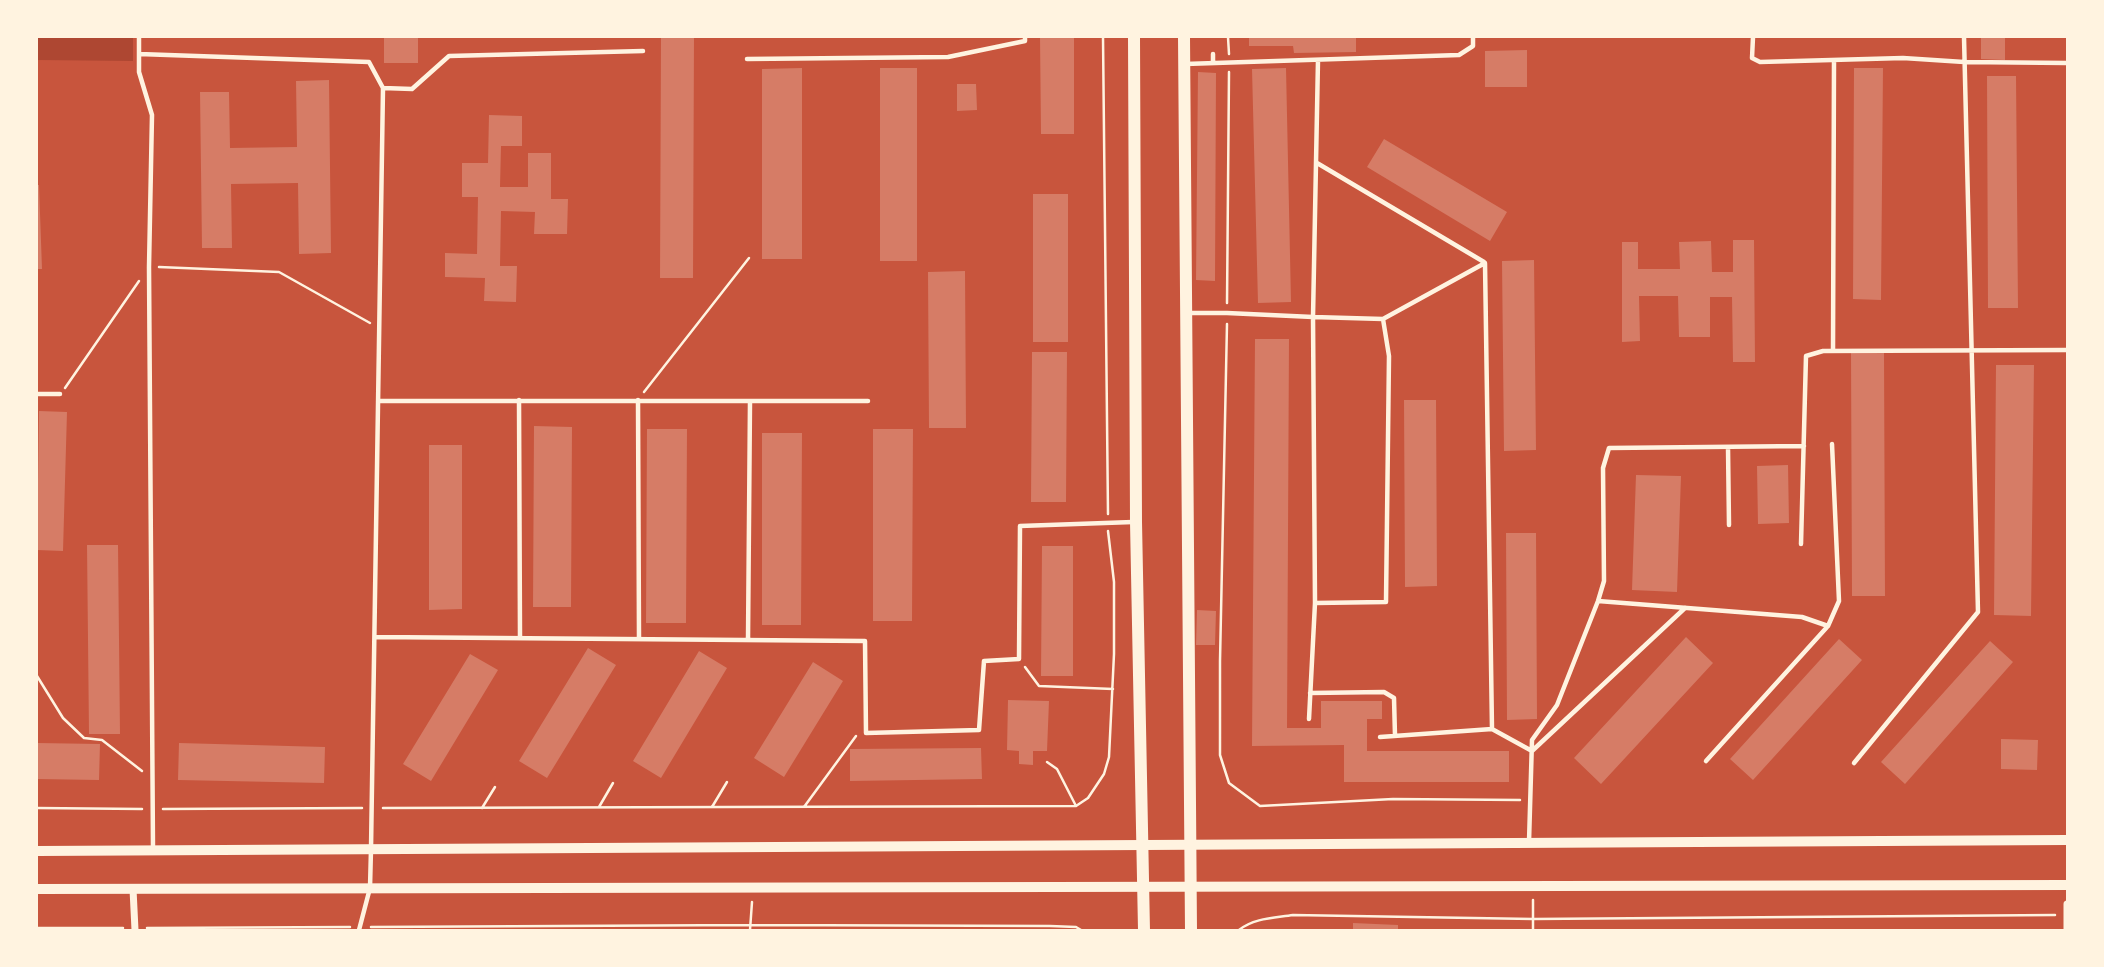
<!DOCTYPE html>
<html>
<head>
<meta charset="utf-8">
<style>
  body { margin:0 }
  #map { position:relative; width:2104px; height:967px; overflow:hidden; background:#c8553d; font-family:Raleway,sans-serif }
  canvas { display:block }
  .frame { position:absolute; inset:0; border:38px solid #fff3e0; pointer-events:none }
</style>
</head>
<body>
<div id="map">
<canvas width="2104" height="967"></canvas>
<div class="frame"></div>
</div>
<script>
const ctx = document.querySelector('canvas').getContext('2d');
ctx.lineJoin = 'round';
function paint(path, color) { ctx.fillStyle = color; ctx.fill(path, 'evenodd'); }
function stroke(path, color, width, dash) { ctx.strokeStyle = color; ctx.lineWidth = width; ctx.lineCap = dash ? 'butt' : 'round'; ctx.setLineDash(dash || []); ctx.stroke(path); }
const green = new Path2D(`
  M37,37h96v24l-96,-1z`);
const building = new Path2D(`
  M384,37h34v26h-34z
  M661,37h33l-1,241h-33z
  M1040,37h34v97h-33z
  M1249,37h107v15l-62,1 -1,-7h-44z
  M1981,37h24v23l-24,-1z
  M1527,50v37h-42v-36z
  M802,68v191h-40v-190z
  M880,68h37v193h-37z
  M1286,68l5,234 -33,1 -6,-234z
  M1854,68h29l-2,232 -28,-1z
  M1198,72l18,1 -1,208 -19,-1z
  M1987,76h29l2,232h-30z
  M329,80l2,173 -32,1 -1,-71 -67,1 1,64h-30l-2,-156h29l1,56 67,-1 -1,-66z
  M957,84h19l1,26 -20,1z
  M489,115l33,1v30h-21l-1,41h28v-34h23v46h17l-1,35h-33l1,-22 -34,-1 -1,55h17l-1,36 -32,-1 1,-23 -40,-1v-24l32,1 1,-57h-16v-34h26z
  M1384,139l123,73 -17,29 -123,-74z
  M37,185h2l3,84h-5z
  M1033,194h35v148h-35z
  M1733,240h21l1,122h-22l-1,-65h-22v40h-31l-1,-41h-39l1,45 -18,1v-100h16v27h42l-1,-27 32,-1 1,31h21z
  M1534,260l2,190 -32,1 -2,-190z
  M965,271l1,157h-37l-1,-156z
  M1255,339h34l-2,389h34v-27h61v18h-15v32h142v31h-165v-37l-92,1z
  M1032,352h35l-1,150h-35z
  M1851,353h33l1,243h-33z
  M1996,365h38l-3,251 -37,-1z
  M1404,400h32l1,186 -32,1z
  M39,411l28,1 -4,139 -26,-1z
  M534,426l38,1 -1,180h-38z
  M647,429h40l-1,194h-40z
  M873,429h40l-1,192h-39z
  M762,433h40l-1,192h-39z
  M429,445h33v164l-33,1z
  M1788,465l1,58 -31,1 -1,-58z
  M1636,475l45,1 -4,116 -45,-2z
  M1506,533h30l1,186 -30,1z
  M87,545h31l2,189h-31z
  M1042,546h31v130h-32z
  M1197,610l19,1 -1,34h-19z
  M1686,637l27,26 -112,121 -27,-26z
  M1839,639l23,21 -109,120 -23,-21z
  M1990,641l23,21 -108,122 -24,-22z
  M588,648l28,17 -69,113 -28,-17z
  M699,651l28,17 -66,110 -28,-17z
  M470,654l28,16 -67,111 -28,-17z
  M813,662l30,19 -59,96 -30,-19z
  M1008,700l41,1 -2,50h-14v14l-14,-1v-13l-12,-1z
  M2001,739l37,1 -1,30 -36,-1z
  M37,743l63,1 -1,36 -62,-1z
  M179,743l146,4 -1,36 -146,-3z
  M981,748l1,31 -132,2v-32z
  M1353,923l45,2v5h-45z`);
const path = new Path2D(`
  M1103,37l5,477
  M1228,37l1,17
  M159,267l120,5 91,51
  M1227,303l2,-231
  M1227,324l-7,337v94l9,28 31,23 133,-7 127,1
  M65,388l74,-107
  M644,392l105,-134
  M1025,667l14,19 74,3
  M37,676l26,42 21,20 18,2 40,31
  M1047,762l10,7 19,37
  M599,807l14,-24
  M712,807l15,-25
  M804,807l52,-71
  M37,808l105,1
  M383,808l693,-2 12,-8 16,-24 5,-17 5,-103v-72l-6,-51
  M482,808l13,-21
  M163,809l199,-1
  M1533,900v30
  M371,927l379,-2 300,1 26,1 5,3
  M37,928h86
  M147,928l203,-1
  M750,930l2,-28
  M1239,930c15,-12 35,-12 54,-15l240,4 522,-4`);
const service = new Path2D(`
  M139,37v17l230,8 14,26 -12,761 -1,39 -11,42
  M1753,37l-1,21 8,4 143,-4 61,4 103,1
  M139,54v18l13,43 -3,152 4,582
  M1213,54v9
  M747,59l201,-2 77,-16v-4
  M1318,60l-5,257 70,2 102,-56
  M1185,64l274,-9 14,-9v-9
  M383,88l29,1 37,-33 194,-5
  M1317,163l167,99
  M1485,263l7,466
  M1187,313h40l86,4 2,286 71,-1 3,-246 -6,-37
  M1833,351l1,-291
  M37,394h23
  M519,400l1,238
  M638,400l1,239
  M378,401h490
  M1728,447l1,78
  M1801,544l5,-188 17,-5 244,-1
  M1598,601l204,16 26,9
  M375,637l490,4 1,92 113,-3 5,-69 35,-2 1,-133 113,-4
  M748,640l2,-239
  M1310,693l74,-1 10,6 1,38
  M1309,719l6,-116
  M1380,737l112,-8 40,22 153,-143
  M1706,761l122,-135 11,-25 -7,-157
  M1854,763l124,-151 -14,-575
  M1529,842l3,-102 25,-35 41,-104 6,-20 -1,-113 6,-20 195,-2`);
const minor = new Path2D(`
  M133,889l2,41
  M2067,930v-26`);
const tertiary = new Path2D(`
  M37,851l2030,-11
  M37,889l2030,-4`);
const secondary = new Path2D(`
  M1134,37l2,485 8,408
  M1184,37l7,893`);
paint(green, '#ae4732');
paint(building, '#d67c66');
stroke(path, '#fff3e0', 2.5);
stroke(service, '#fff3e0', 4.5);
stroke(minor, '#fff3e0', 7);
stroke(tertiary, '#fff3e0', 10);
stroke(secondary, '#fff3e0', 12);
</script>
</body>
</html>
